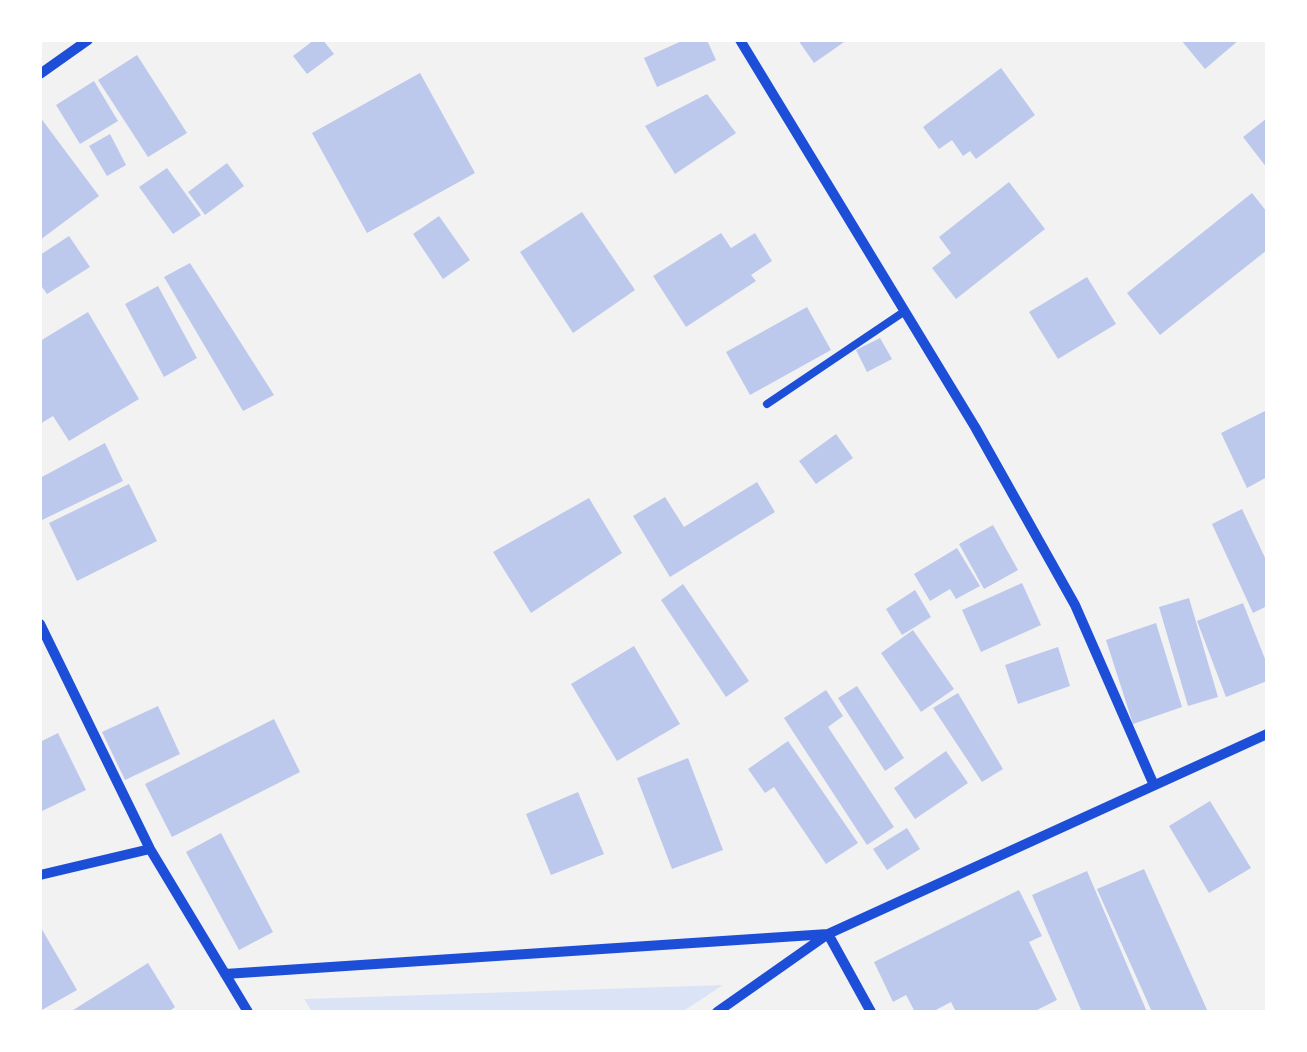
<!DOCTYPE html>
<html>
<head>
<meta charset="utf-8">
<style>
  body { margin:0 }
  #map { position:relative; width:1307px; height:1052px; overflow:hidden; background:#f2f2f2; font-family:Helvetica,sans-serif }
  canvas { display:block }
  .frame { position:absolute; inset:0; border:42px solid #fff; pointer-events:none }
</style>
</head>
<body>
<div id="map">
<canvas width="1307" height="1052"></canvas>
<div class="frame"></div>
</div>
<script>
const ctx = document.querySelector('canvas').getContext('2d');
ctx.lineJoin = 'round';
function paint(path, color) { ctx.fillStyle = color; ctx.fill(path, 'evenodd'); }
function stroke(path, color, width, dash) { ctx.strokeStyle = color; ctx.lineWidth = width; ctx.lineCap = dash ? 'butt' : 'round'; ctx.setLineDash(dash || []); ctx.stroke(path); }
const green = new Path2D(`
  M723,985l-41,27h-370l-8,-13z`);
const building = new Path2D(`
  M314,40h9l11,14 -27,20 -14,-18z
  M684,40h23l9,20 -59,27 -13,-29z
  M798,40h49l-33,23z
  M1181,40h58l-34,29z
  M137,55l50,78 -39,24 -50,-77z
  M1001,68l34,47 -59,44 -6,-8 -7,5 -11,-16 -13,9 -16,-22z
  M420,73l55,100 -108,60 -55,-100z
  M94,81l24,40 -38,23 -24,-39z
  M707,94l29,39 -61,41 -30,-48z
  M40,117l59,79 -59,44z
  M1267,118v50l-24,-31z
  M110,134l16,31 -19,11 -18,-30z
  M227,163l17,23 -39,29 -17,-23z
  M167,168l34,47 -28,19 -34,-47z
  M1009,182l36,47 -89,70 -24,-31 19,-15 -12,-16z
  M1252,193l15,19v38l-107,85 -33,-42z
  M582,212l53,78 -62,43 -53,-81z
  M439,216l31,44 -27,19 -30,-45z
  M721,233l10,15 24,-15 17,28 -21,14 5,6 -70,46 -33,-51z
  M69,236l21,31 -43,27 -7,-10v-29z
  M190,263l84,132 -31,16 -79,-134z
  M1087,277l29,47 -58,35 -29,-47z
  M158,286l39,72 -33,19 -39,-73z
  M807,307l24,43 -81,45 -24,-43z
  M88,312l51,87 -70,42 -16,-25 -13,8v-83z
  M880,338l12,21 -25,13 -11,-22z
  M1267,410v67l-20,11 -26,-55z
  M836,434l17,24 -37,26 -17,-23z
  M105,443l18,38 -83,40v-43z
  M757,482l18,30 -105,65 -37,-61 32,-19 19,30z
  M129,484l28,57 -80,40 -28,-58z
  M589,498l33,55 -91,60 -38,-61z
  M1242,509l25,53v44l-14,7 -41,-89z
  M993,525l25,45 -34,19 -25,-45z
  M957,548l23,38 -24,13 -6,-10 -20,12 -16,-27z
  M1022,583l19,42 -60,27 -19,-42z
  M683,584l66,97 -23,16 -65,-97z
  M915,590l16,27 -29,18 -16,-26z
  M1189,598l29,99 -30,9 -29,-99z
  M1243,603l24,61v17l-41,16 -29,-76z
  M1156,623l26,84 -49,17 -27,-84z
  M913,630l41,59 -33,23 -40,-59z
  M634,646l46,78 -63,37 -46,-77z
  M1058,647l12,39 -52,18 -13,-39z
  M857,686l47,72 -19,13 -47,-73z
  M826,690l17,26 -15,11 66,100 -27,18 -83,-127z
  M958,693l45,76 -21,13 -49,-74z
  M158,706l22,48 -55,26 -23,-48z
  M274,719l26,53 -128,65 -27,-53z
  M58,733l28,57 -46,22v-70z
  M788,741l70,102 -32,21 -52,-77 -9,6 -17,-24z
  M946,751l22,32 -53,36 -21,-31z
  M688,758l35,92 -51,19 -35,-91z
  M578,792l26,62 -53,21 -25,-61z
  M1210,801l41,67 -42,25 -40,-67z
  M907,828l13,21 -33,21 -14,-21z
  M221,833l52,99 -34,18 -53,-98z
  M1144,869l64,143h-56l-55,-123z
  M1087,871l60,141h-65l-50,-117z
  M1019,890l23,46 -13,6 28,58 -24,12h-77l-5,-10 -19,10h-17l-9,-17 -13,7 -19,-40z
  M40,926l37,64 -37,21z
  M148,963l27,44 -7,5h-98z`);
const service = new Path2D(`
  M767,404l138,-93`);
const minor = new Path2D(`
  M740,40l235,387 100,178 78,178
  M40,74l48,-34
  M40,624l110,225 98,163
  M40,875l110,-26
  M225,974l603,-40 43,78
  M717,1012l111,-78 439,-200`);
paint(green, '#dbe4f7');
paint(building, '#bdc9ec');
stroke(service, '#1d4ed8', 8);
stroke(minor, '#1d4ed8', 10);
</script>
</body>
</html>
